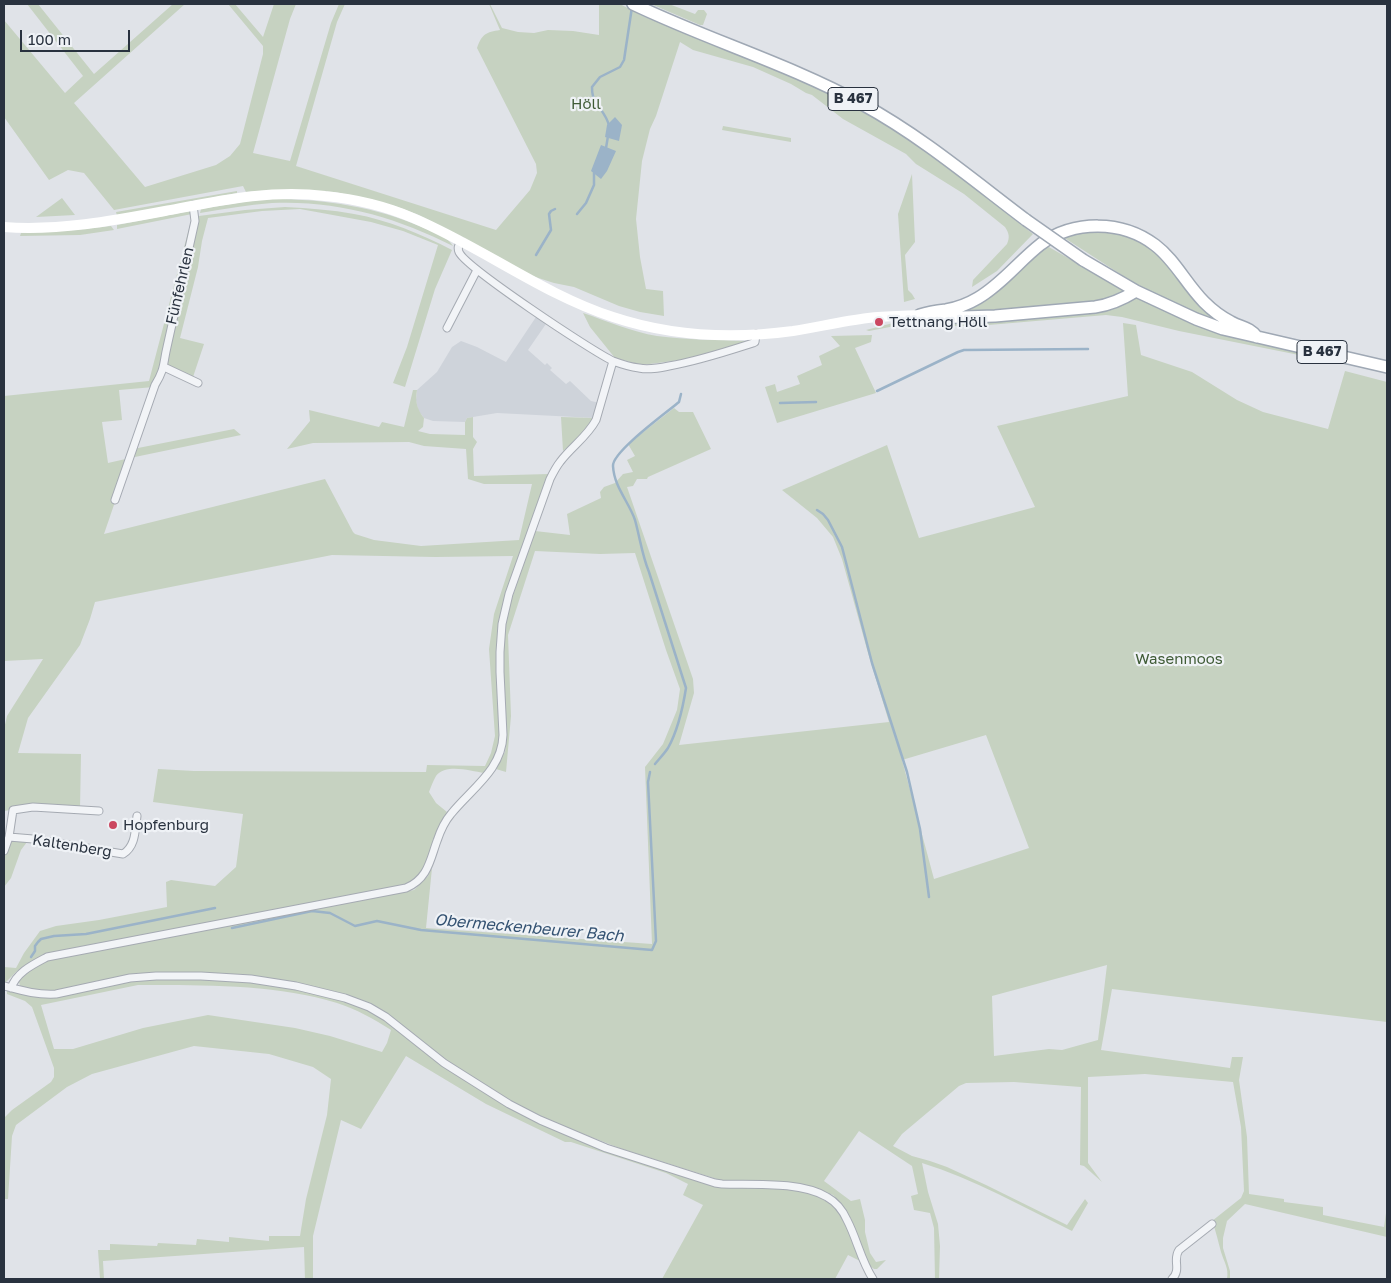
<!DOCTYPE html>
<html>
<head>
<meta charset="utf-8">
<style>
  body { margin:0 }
  #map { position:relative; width:1391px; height:1283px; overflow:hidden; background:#e0e3e8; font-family:"Golos Text",sans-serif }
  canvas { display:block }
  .frame { position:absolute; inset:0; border:5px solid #29323f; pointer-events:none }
  .scale { position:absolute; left:20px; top:30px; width:110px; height:22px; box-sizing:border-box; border:2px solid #29323f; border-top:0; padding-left:6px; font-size:15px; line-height:18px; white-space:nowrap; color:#29323f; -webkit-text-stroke:4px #eff2f6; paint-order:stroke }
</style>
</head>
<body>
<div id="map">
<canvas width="1391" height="1283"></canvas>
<div class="frame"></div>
<div class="scale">100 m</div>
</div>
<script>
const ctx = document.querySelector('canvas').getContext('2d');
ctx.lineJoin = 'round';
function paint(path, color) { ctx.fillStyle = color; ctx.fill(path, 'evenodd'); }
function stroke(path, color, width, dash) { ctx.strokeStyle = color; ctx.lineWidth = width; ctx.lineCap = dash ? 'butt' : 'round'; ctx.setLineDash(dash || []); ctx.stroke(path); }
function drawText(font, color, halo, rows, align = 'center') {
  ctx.font = font + ' "Golos Text",sans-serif'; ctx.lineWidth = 4.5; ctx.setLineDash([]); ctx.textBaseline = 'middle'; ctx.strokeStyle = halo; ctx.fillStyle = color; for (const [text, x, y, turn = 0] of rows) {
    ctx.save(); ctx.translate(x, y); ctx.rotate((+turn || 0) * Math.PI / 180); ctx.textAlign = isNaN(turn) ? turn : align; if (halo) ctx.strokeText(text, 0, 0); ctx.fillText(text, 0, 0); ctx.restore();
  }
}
const built = new Path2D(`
  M538,314l10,7 -20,29 17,15 2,-2 5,5 -2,2 16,14 4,-3 21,20 9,2 -5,15 -98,-5 -30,5 -2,4 -32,-1 -9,-3 -6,-8 -2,-10 1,-10 20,-18 15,-25 9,-6 16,6 29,15z`);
const green = new Path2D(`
  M27,4h11l56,70 79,-70h12l-111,99 71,84 71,-22 14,-9 10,-12 23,-90v-8l-35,-42h7l28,33 11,-33h22l-6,15 -37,134 37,8 41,-138 8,-19h6l-8,18 -41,144 200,64 34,-40 7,-17 -1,-9 -59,-116c5,-14 9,-16 23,-18l-11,-26h1l12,24 16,4 16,1 14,-3 25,1 26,4v-30l-2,-1h23l25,13 106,42 63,27 38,19 37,21 48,32 96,76 -36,37 -25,16 1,-7 34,-36c3,-7 2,-11 -2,-17l-41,-33 -48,-30 -10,-10 -63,-35 -31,-24 -6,-2 -15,-9 -38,-17 -60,-17 -13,-8 -24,74 -6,13 -8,32 -6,58 4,38 6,32 17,2 1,25 -24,-4 -21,-6 -45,-19 -20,-4 -28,-9 -38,-23 -69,-36 -24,-9 -60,-14 -60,-2 -29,2 -3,-6 -129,24 -30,-37 -16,-3 -19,10 -45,-63v-97l61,73 18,-17z
  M651,4h18l26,10 3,-4h6l3,4 -4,11h-3z
  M723,126l68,12v4l-69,-12z
  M912,174l3,68 -10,13 3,35 4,4 3,5 -11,3 -6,-88z
  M237,191v2l-120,23 -1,-4z
  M62,198l13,17 -39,2z
  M273,199c52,0 103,8 151,29 10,4 23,8 29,18 -57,-29 -117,-46 -181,-43 -24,2 -48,6 -72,10l1,-4 54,-9z
  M285,207c24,1 47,3 69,7 34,6 67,20 98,36l-17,39 -30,98 -12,-4 14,-36 31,-102 -35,-14 -32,-9 -71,-13 -38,2 -54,7 -6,23 -4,26 -18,71 24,6 -12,36 -28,-12 -10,19 -35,3 3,30 -20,2 6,41 22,-5 3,-9 101,-20 7,6 -111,23 -26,76 221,-55 28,53 2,2 19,6 47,6 98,-6 13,-56h-48l-16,-5 -2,-30 -42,-3 -15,-4 -96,1 -26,6 23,-28 -1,-11 70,17 3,-5 22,5 9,-37h4c-2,12 0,19 7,28l-1,9 -5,4 12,3 35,1v-13l2,-4 6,-1v20l4,5 -4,7 1,27 75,-2 -46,132 -2,127c-2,17 -7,27 -17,40 -13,-2 -38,-10 -48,3 -3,5 -5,11 -7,16l7,11 11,9 -12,26 -5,20 -12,19 -13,8 -372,77 -16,9 -13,13v-17l12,1 8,-15 16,-22 16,-5 43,-6 68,-13 -1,-25 5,-2 44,6 21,-19 7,-53 -90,-12 5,-33 36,2 232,1 1,-7 58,1 6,-13 4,-17 -6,-87 5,-35 19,-58 -78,1 -103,-2 -237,47 -5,17 -10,26 -52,73 -10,35 63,1 -1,55 -47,-2 -29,4v-82l3,-13 36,-57 -39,2v-265l145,-15 43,-164 6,1 1,-2 46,-6z
  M190,211l2,3 -75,15v-4z
  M111,226l3,4 -34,5 -60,1 1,-3 52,-3z
  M1102,230l29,6 25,14 68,74 -30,-11 -60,-30 -71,-46 14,-5z
  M1047,246l81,46 -26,11 -143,11z
  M1138,298l211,67 -170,-34 -57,-14 -16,-2 -129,11h-82l-26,5 -3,-1 31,-8 83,-2z
  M583,313c24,8 49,19 74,23 30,4 60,4 90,5l-8,4 -51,14 -46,6 -27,-7 -25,-31z
  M1123,323l13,2 5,30 51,17 45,28 26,12 65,17 17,-58 42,11v640l-275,-33 -11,61 129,18 2,-11h11l-4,23 8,57 2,57 35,5v3l39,5v8l61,12 3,-21v31l-142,-33 -18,17 -4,17v10l7,23v8h-3c2,-11 -3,-17 -6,-27 -3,-11 -5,-21 -9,-31l29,-23 3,-7 -3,-64 -8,-45 -88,-8 -57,3v86l14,19 -18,-16 -4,-1 1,-78 -67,-5 -48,1 -7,3 -57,48 -9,12 19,10 18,5 17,6 39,18 81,40 18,-26 3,4 -16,28c-49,-24 -98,-52 -150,-68l6,29 10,32 2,22 -1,33h-4l-1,-51 -4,-15 -16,-3 -3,-14 7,-2 -6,-28 -53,-35 -35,50 27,20 9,-2 5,21v12l5,21 6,9 10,-2 -9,9h-3l-4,-3 -7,-14 -18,-44 -12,-13 -17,-7 -19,-4 -74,-3 -101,-32 -57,-22 -60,-28 -69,-45 -29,-25 -22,-17 -34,-16 -22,-6 -45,-9 -145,-6 -79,16 -13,1 -24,-4 -3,-2 -1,-4 1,-4 20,-14 9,-4 365,-70 14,-14 4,-8 -6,60 226,16 -7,-177 18,-23 14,-34 3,-21 -14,-39 -31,-97 -35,1 -65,-3 -27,84 3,81 -5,56 -10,-3 9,-17 1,-10 -3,-68 1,-42 6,-28 25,-73 35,4 -3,-21 34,-16 -1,-6 4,-5 11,-4 8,-9 10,-2 -6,-12 8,-4 -7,-12 46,-36 5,4h14l18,37 -63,28 -1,2h-10l-4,7 -6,1 66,192 1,14 -15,52 210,-23 -21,-69 -26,-94 -9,-22 -16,-19 -35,-28 105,-45 32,93 116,-31 -38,-81 131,-30zM986,735l43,113 -95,31 -32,-119zM1107,965l-9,75 -36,10 -13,-1 -55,7 -2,-60z
  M872,335l-1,7 -16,6 21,45 -99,30 -12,-36 10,-3 2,8 23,-8 -3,-8 25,-11 -3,-9 21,-10 -9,-10z
  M561,417l33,1 -12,17 -19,16z
  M11,837l16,5 -6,8 -10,28 -7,9v-31z
  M151,979l79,1 70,8 52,14 32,16 150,102 164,60c11,7 27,7 40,8 36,1 83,-5 105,30 7,11 12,29 17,43l-12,-6 -13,24h-173l41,-74 -20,-10 5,-11 -22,-11 -95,-31h-6l-79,-38 -80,-48 -45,73 -20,-9 -28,116v43h-8l-1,-32 -201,14 1,18h-4l-2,-29h12v-6l47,2 1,-3 38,2 1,-6 32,3v-5l40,4v-5h31l6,-37 21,-84 4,-36 -18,-12 -44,-13 -75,-8 -102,28 -25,13 -51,38 -4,11 -4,63h-4v-81l8,-8 39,-28 3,-5v-9l-22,-61 -7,-6 -18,-7v-3l30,6 14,1 77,-17zM138,985c63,0 138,-1 199,18 19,6 37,16 54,27l-4,13 -5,9 -52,-16 -35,-8 -87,-13 -65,13 -70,21h-19l-13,-44z`);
const water = new Path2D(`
  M615,117l7,8 -3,16 -14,-4 2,-12z
  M601,145l15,6 -9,20 -6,8 -10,-8z`);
const stream = new Path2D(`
  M609,126c-2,-12 -13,-20 -16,-30 -1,-3 -1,-6 -1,-9l8,-10 20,-10 4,-7 8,-53
  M606,148l2,-12
  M577,214l9,-11 8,-18v-12
  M536,255l15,-25 -2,-16 2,-3 4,-2
  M877,391l81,-39 6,-2 124,-1
  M780,403l36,-1
  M817,510l6,4 5,6 14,27 30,116 35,109 13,57 9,68
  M655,764c4,-5 9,-10 13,-16 9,-16 15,-41 18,-60l-37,-116c-7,-17 -9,-34 -14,-52 -6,-18 -21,-33 -22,-54 -1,-14 53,-53 66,-64l2,-8
  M232,928l80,-17 18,2 25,13 22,-5 44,9 231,20 4,-9 -8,-159 2,-10
  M31,957l4,-6v-5l3,-4 3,-3 13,-3 32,-2 129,-26`);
const minor = new Path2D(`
  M461,241c-2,4 -4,6 -2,11 6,15 134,100 154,109 8,3 18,6 26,7 10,2 20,0 30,-2 29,-5 56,-14 84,-23l2,-1 1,-8
  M447,328l30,-58
  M164,367l34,16
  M115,500l40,-115c10,-16 8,-21 12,-38l28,-126 -2,-16
  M9,837l24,2 90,15c13,-8 12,-24 14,-38
  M4,851l5,-14 4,-27 20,-3 66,4
  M4,986c19,5 33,9 52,8l74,-16 26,-2h45l50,3 45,7 49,12 24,9 17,10 58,46 65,41 31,16 66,28 109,35 7,1c31,1 78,-3 105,13 9,5 16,14 20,23 10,19 14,41 26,59
  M11,988c6,-16 21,-23 36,-31l359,-69c22,-9 24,-28 31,-47 3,-9 8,-20 14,-27 21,-26 51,-44 52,-79l-3,-63v-20l2,-28 7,-30 41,-115c3,-6 6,-12 10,-17 11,-15 27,-25 36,-42l17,-59
  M1172,1279c10,-10 0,-19 7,-29l33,-26`);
const secondary = new Path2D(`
  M4,227c54,4 108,-6 161,-16 53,-10 106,-22 160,-15 30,3 60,10 88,22 69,29 129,76 200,99 57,19 120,22 180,14 25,-4 50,-10 75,-13 17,-2 35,-2 52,-3`);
const primary = new Path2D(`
  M633,4c75,36 156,60 229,100 59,32 111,76 164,116
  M1083,260l53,31 60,28 27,10 164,38
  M920,315c9,-3 17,-4 26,-5 11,-2 22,-6 32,-12 24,-14 41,-37 63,-54 33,-24 81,-24 114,1 20,15 31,39 49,57 8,8 17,15 27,20 11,6 18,5 26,15
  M927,317l3,1 65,-2 100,-9c15,-2 28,-8 41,-16`);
const primaryBridge = new Path2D(`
  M1026,220l57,40`);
const markers = [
  [879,322,5,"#cb4760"],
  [113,825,5,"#cb4760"]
];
const shields = [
  [853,99,50],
  [1322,352,50]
];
const shieldNames = [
  ["B 467",853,99],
  ["B 467",1322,352]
];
const parkNames = [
  ["Höll",586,104],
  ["Wasenmoos",1179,659]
];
const streetNames = [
  ["Fünfehrlen",180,286,-77],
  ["Kaltenberg",72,846,9]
];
const poiNames = [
  ["Tettnang Höll",889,322],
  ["Hopfenburg",123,825]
];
const waterNames = [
  ["Obermeckenbeurer Bach",529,928,5]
];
paint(built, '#ced3da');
paint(green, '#c6d2c1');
paint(water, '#9bb3c8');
stroke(stream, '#9bb3c8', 2.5);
stroke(minor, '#a5aab2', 9);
stroke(primary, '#9fa8b4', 14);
stroke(minor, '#f2f4f7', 7);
stroke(secondary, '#fff', 10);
stroke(primary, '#fff', 11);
stroke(primaryBridge, '#9fa8b4', 14, []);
stroke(primaryBridge, '#fff', 11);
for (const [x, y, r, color] of markers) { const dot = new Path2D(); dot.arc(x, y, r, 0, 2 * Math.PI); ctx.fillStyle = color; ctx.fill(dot); stroke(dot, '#eff2f6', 2); }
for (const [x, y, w] of shields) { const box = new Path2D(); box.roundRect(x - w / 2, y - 11.5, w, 23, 4); ctx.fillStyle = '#eff2f6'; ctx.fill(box); stroke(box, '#29323f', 1); }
drawText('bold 14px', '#29323f', null, shieldNames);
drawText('15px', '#3f5b36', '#eff2f6', parkNames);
drawText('15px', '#29323f', '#eff2f6', streetNames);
drawText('15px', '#29323f', '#eff2f6', poiNames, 'left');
drawText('italic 16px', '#345272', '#eff2f6', waterNames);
</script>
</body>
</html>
